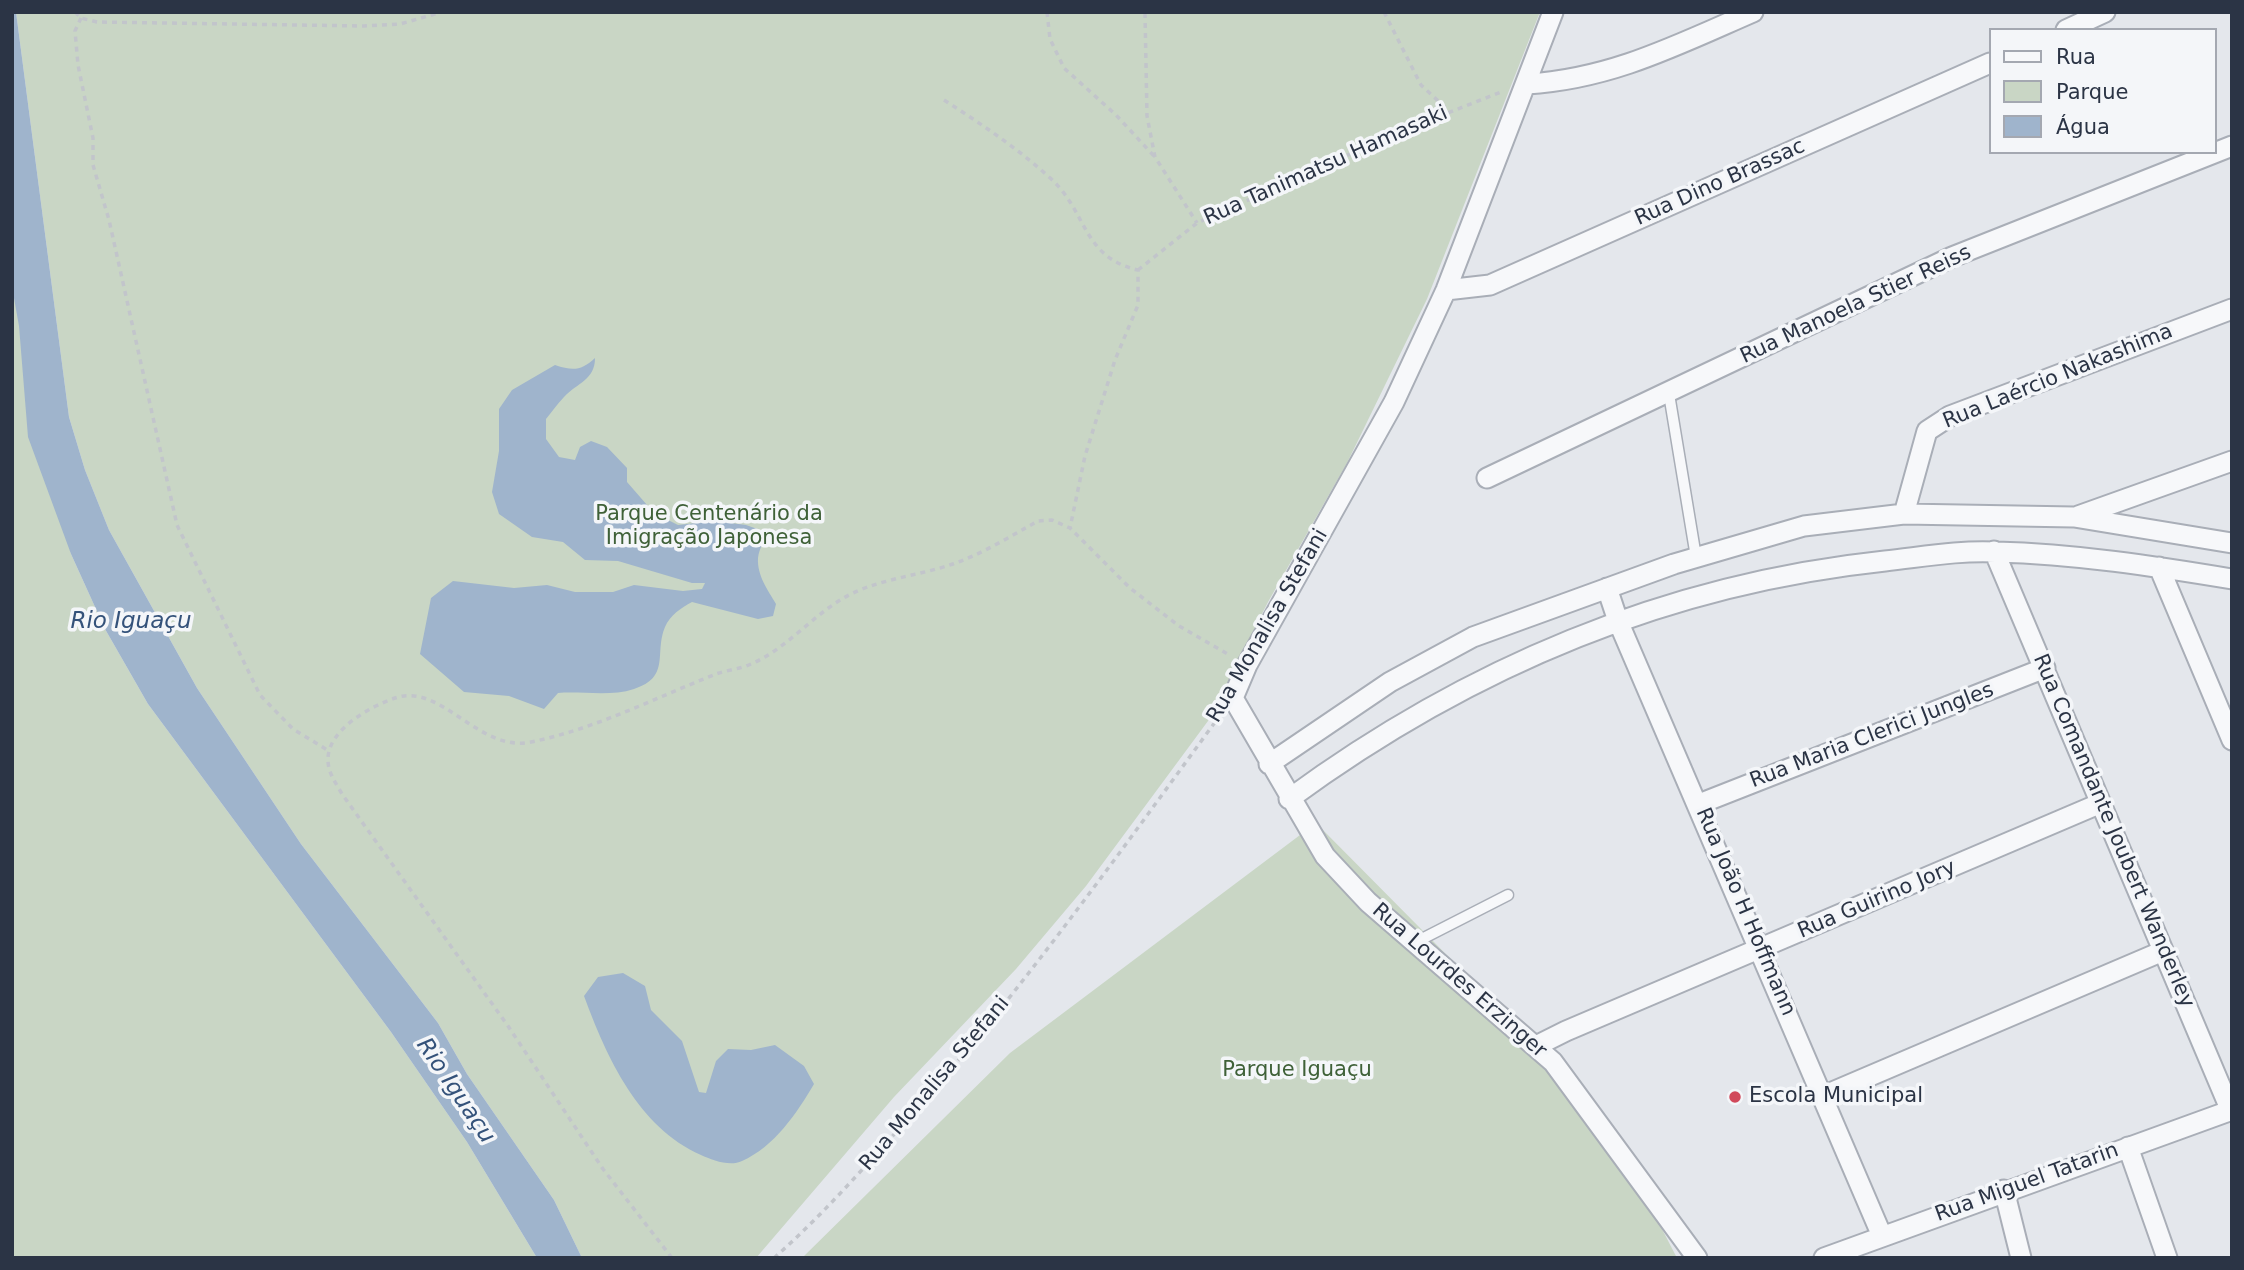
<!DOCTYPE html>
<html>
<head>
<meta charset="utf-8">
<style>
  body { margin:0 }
  #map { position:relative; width:2244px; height:1270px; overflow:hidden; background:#e4e7ec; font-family:"DejaVu Sans",sans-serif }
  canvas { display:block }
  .frame { position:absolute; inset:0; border:14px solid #2b3445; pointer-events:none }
  .legend { position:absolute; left:1989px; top:28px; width:228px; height:126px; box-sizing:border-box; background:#f4f6f9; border:2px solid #a4a8b1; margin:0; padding:9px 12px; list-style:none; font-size:21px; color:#2b3445 }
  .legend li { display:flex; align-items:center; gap:14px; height:35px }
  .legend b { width:35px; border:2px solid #a4a8b1 }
</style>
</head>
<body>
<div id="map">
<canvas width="2244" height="1270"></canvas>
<div class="frame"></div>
<ul class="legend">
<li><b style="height:9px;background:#f7f8fa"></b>Rua</li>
<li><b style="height:19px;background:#c9d6c5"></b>Parque</li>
<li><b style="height:19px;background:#9fb4cc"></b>Água</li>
</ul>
</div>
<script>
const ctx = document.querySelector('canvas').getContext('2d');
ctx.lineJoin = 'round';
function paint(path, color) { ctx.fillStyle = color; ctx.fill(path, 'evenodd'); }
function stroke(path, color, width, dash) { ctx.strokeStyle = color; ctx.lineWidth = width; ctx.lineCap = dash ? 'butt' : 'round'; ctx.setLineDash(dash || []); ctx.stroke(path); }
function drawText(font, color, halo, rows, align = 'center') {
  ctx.font = font + ' "DejaVu Sans",sans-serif'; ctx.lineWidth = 7; ctx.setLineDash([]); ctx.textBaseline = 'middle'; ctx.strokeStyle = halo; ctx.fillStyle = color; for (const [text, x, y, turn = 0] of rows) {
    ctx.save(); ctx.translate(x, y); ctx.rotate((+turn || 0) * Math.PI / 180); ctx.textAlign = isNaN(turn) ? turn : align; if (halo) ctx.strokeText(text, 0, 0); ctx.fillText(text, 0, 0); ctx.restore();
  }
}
const green = new Path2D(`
  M16,12h1524l-113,287 -80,164 -79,139 -60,119 -122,165 -70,83 -122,128 -138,161h-174l-28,-58 -87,-126 -29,-51 -137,-179 -104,-156 -88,-158 -24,-60 -16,-53z
  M12,287l59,267 34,75 43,75 243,328 76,110 70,116h-525z
  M1316,823l213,215 108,143 40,77h-875l208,-205z`);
const water = new Path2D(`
  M12,12h4l53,405 16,53 24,60 88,158 104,156 137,179 29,51 87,126 28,58h-45l-70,-116 -76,-110 -243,-328 -43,-75 -34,-75 -43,-117 -9,-111 -7,-39z
  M595,358c0,22 -18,25 -31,39 -7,7 -12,15 -18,22v20l13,18 16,3 5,-13 11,-6 16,6 20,21v14l27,31 24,12 37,-4 31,4 17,6c2,12 -4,17 -5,27 -1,18 10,32 18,46l-3,12 -15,3 -66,-17c-11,6 -22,13 -27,25 -11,26 6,50 -31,62 -24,8 -52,2 -76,4l-14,16 -35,-13 -45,-4 -44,-38 11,-56 22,-17 61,7 33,-3 28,7h38l21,-7 49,6 19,-2 3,-6h-13l-74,-22 -33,-1 -22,-18 -31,-5 -33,-23 -7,-22 7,-41v-42l13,-19 43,-25c18,6 26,6 40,-7z
  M623,973l22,13 6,24 31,31 17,51 7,1 10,-32 12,-12 23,1 24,-5 29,21 10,18c-17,29 -40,63 -72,77 -12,6 -30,-1 -41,-6 -63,-28 -94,-97 -117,-159l14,-19z`);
const path = new Path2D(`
  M75,12l6,6 16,4 267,4 36,-2 42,-12
  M1047,12l3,27 14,29 52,47 38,41
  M1384,12l37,73 28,26
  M1145,13l2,103 8,41 42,66
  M81,18l-6,13 3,34 15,73v27l16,55 68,305 83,170 33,34 36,22
  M944,100c37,24 72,47 105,77 39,34 32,80 89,93v35l-23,55 -30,96 -15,72
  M1138,270l59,-47 200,-90 104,-41
  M672,1258l-69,-89 -95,-143 -166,-232c-6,-11 -14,-21 -14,-34 -1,-30 43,-54 67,-62 47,-16 83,55 136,44 64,-13 124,-44 185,-68 11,-4 24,-5 35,-10 35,-15 59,-46 91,-65 30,-19 76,-23 111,-35 29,-10 58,-28 85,-43l14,-1 18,8 60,60 49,38 52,30
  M774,1258c42,-37 78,-77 115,-118 121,-133 226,-281 332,-426`);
const lane = new Path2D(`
  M1669,394l27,163
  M1414,943l94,-48`);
const street = new Path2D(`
  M1553,12l-107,278 -52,112 -147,263 -14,33 92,158 43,46 185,160 144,196
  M2066,30l39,-18
  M1527,84c84,-5 150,-39 226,-72
  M1446,290l44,-5 500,-222
  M1487,478l465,-221 280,-111
  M1904,514l23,-83 23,-15 282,-107
  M2078,516l154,-55
  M1994,551l237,560
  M2159,567l73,173
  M1607,588l11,33 264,615
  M1269,764l121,-82 83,-45 201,-73 130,-38 100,-12 170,3 158,26
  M1289,799c177,-130 377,-215 596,-238 37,-4 74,-11 111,-9 79,2 158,14 236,27
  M1699,804l346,-136
  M1536,1046l30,-15 535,-228
  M1823,1096l340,-145
  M2128,1147l39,111
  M2004,1190l17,68
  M1824,1258l408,-148`);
const markers = [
  [1735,1097,7,"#d1495b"]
];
const streetNames = [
  ["Rua Tanimatsu Hamasaki",1326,166,-24],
  ["Rua Dino Brassac",1720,183,-24],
  ["Rua Manoela Stier Reiss",1856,305,-25],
  ["Rua Laércio Nakashima",2058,377,-22],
  ["Rua Monalisa Stefani",1268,626,-60],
  ["Rua Maria Clerici Jungles",1872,736,-21],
  ["Rua Comandante Joubert Wanderley",2113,831,67],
  ["Rua Guirino Jory",1877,900,-23],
  ["Rua João H Hoffmann",1745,912,67],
  ["Rua Lourdes Erzinger",1459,981,41],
  ["Rua Monalisa Stefani",935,1084,-50],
  ["Rua Miguel Tatarin",2027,1183,-20]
];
const parkNames = [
  ["Parque Centenário da",709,515],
  ["Imigração Japonesa",709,539],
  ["Parque Iguaçu",1297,1071]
];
const poiNames = [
  ["Escola Municipal",1749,1097]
];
const waterNames = [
  ["Rio Iguaçu",131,622],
  ["Rio Iguaçu",455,1091,56]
];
paint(green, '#c9d6c5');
paint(water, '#9fb4cc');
stroke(lane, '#a9aeb7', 13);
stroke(street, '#a9aeb7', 23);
stroke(path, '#c2c5cb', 3.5, [5, 5]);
stroke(lane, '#f7f8fa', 10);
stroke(street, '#f7f8fa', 19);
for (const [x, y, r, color] of markers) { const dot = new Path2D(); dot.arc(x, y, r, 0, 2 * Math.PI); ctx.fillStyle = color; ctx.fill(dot); stroke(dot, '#f4f6f9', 2.5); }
drawText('21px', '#2b3445', '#f4f6f9', streetNames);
drawText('21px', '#3f6138', '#f4f6f9', parkNames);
drawText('21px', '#2b3445', '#f4f6f9', poiNames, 'left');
drawText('italic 23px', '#34527a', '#f4f6f9', waterNames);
</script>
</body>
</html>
